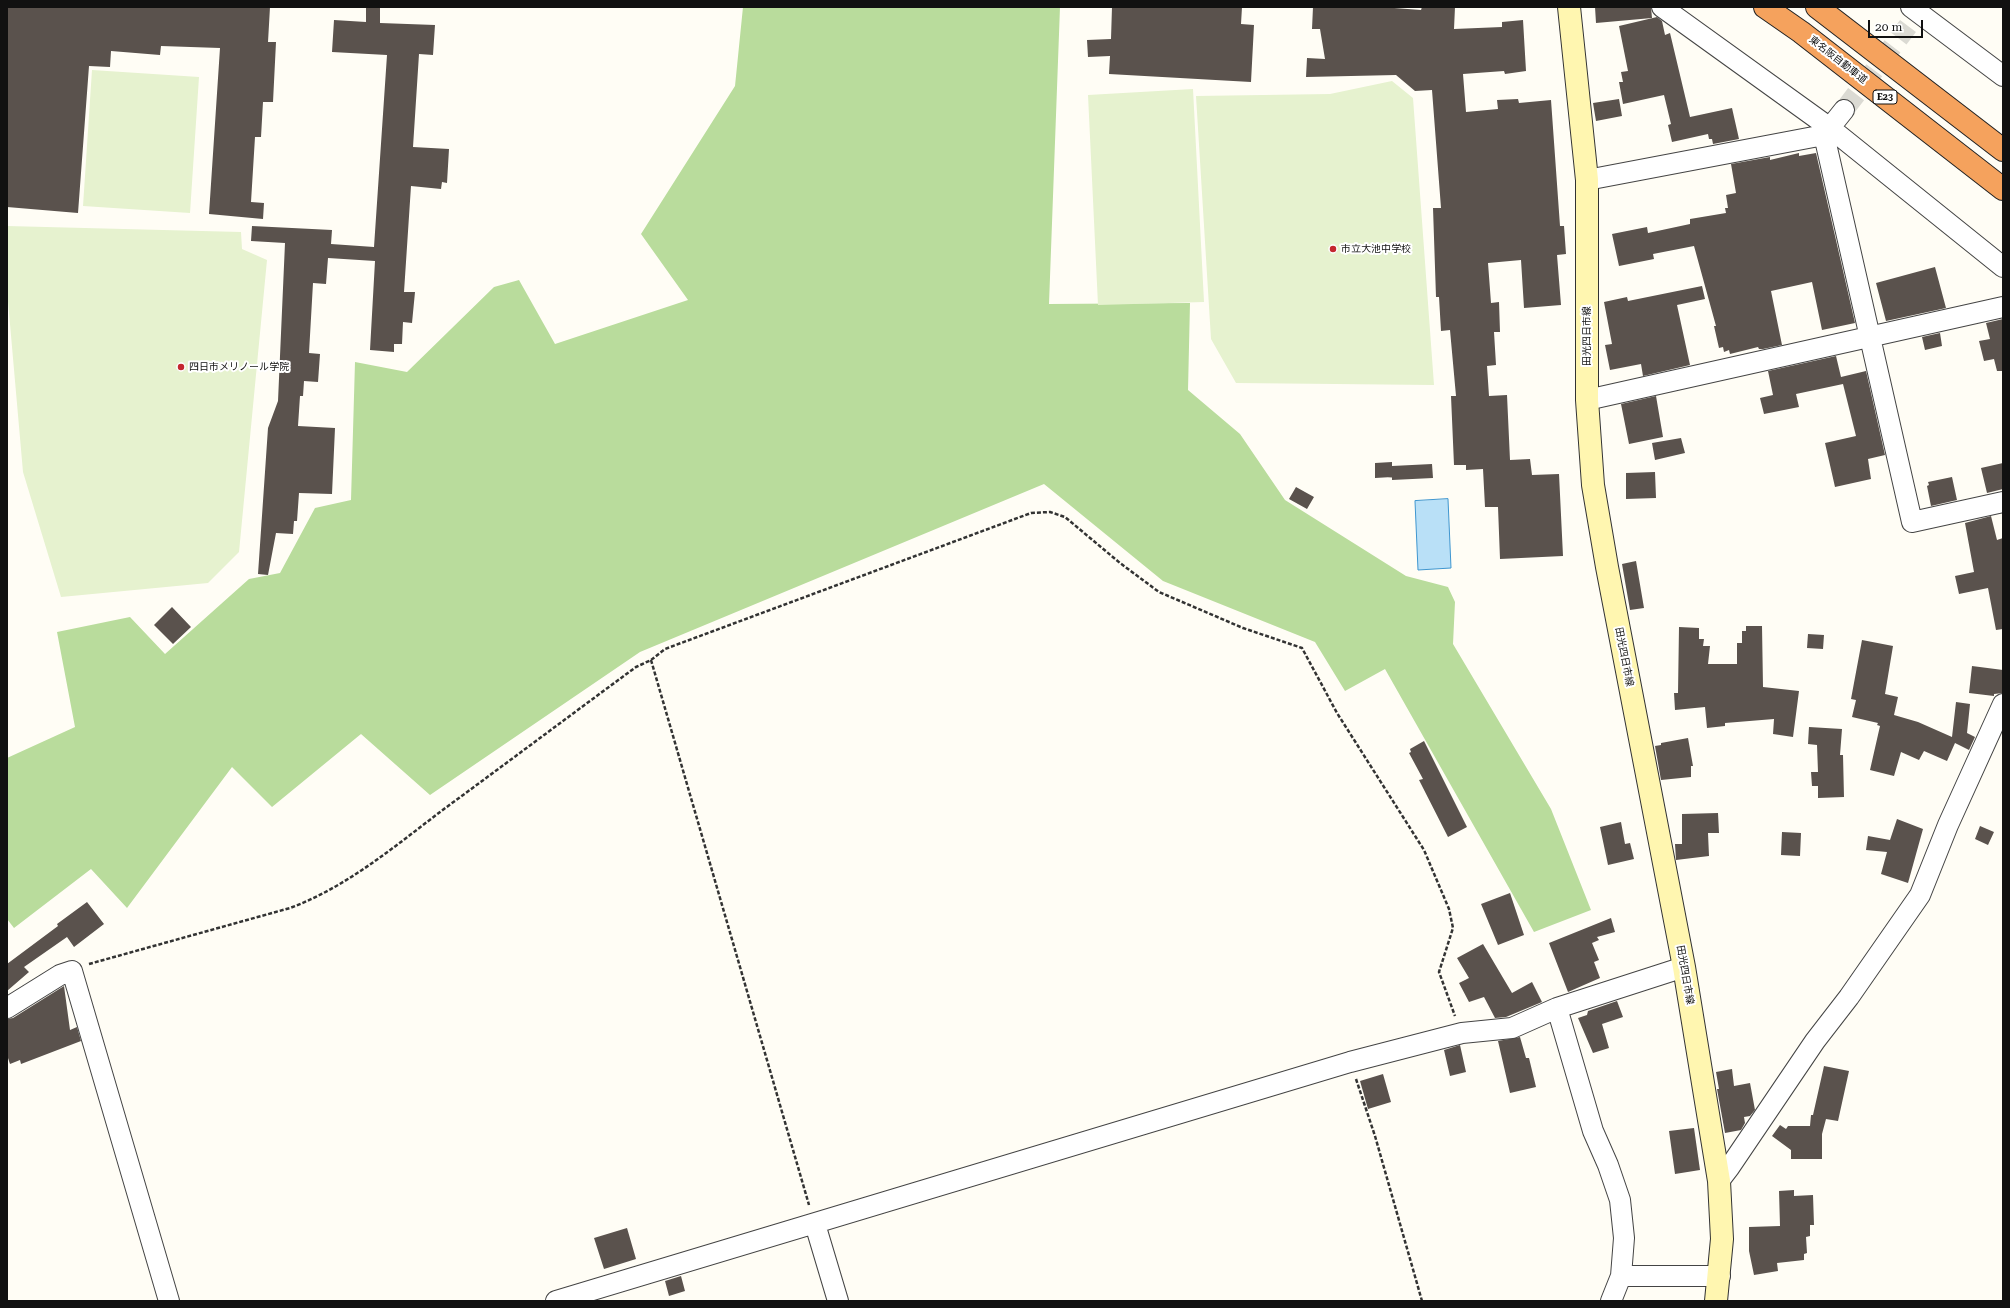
<!DOCTYPE html>
<html>
<head>
<meta charset="utf-8">
<style>
  body { margin:0 }
  #map { position:relative; width:2010px; height:1308px; overflow:hidden; background:#fffdf5; font-family:"Roboto Serif",serif }
  canvas { display:block }
  .frame { position:absolute; inset:0; border:8px solid #111; pointer-events:none }
  .scale { position:absolute; left:1868px; top:20px; width:55px; height:18px; box-sizing:border-box; border:2px solid #111; border-top:0; padding-left:5px; font-size:12px; line-height:14px; white-space:nowrap; color:#111; -webkit-text-stroke:3px #fff; paint-order:stroke }
</style>
</head>
<body>
<div id="map">
<canvas width="2010" height="1308"></canvas>
<div class="frame"></div>
<div class="scale">20 m</div>
</div>
<script>
const ctx = document.querySelector('canvas').getContext('2d');
ctx.lineJoin = 'round';
function paint(path, color) { ctx.fillStyle = color; ctx.fill(path, 'evenodd'); }
function stroke(path, color, width, dash) { ctx.strokeStyle = color; ctx.lineWidth = width; ctx.lineCap = dash ? 'butt' : 'round'; ctx.setLineDash(dash || []); ctx.stroke(path); }
function drawText(font, color, halo, rows, align = 'center') {
  ctx.font = font + ' "Roboto Serif","Noto Sans JP",serif'; ctx.lineWidth = 4; ctx.setLineDash([]); ctx.textBaseline = 'middle'; ctx.strokeStyle = halo; ctx.fillStyle = color; for (const [text, x, y, turn = 0] of rows) {
    ctx.save(); ctx.translate(x, y); ctx.rotate((+turn || 0) * Math.PI / 180); ctx.textAlign = isNaN(turn) ? turn : align; if (halo) ctx.strokeText(text, 0, 0); ctx.fillText(text, 0, 0); ctx.restore();
  }
}
const forest = new Path2D(`
  M743,7h317l-11,297 141,-1 -2,87 52,44 45,66 121,76 42,11 7,15 -2,42 98,165 40,101 -57,22 -149,-263 -40,22 -30,-49 -152,-61 -119,-97 -404,168 -210,143 -69,-61 -89,73 -40,-40 -105,141 -36,-39 -77,59 -7,-9v-161l68,-31 -18,-95 73,-15 35,37 84,-75 31,-6 35,-65 36,-8 4,-138 52,10 87,-85 25,-7 36,64 133,-44 -47,-66 94,-148z`);
const pitch = new Path2D(`
  M92,70l107,7 -9,136 -107,-7z
  M1392,81l21,17 21,287 -198,-2 -25,-44 -15,-243 134,-2z
  M1193,89l11,213 -106,3 -10,-210z
  M7,226l234,6 1,17 25,11 -28,292 -31,31 -147,14 -38,-125 -16,-182z`);
const water = new Path2D(`
  M1448,499l3,69 -33,2 -3,-69z`);
const building = new Path2D(`
  M7,7h263l-2,35h8l-3,60h-10l-2,35h-6l-4,65 13,1 -1,16 -54,-5 11,-166 -59,-2 -1,9 -49,-4 -1,16 -21,-1 -11,147 -71,-6z
  M366,7h14v16l55,2 -2,30 -14,-1 -6,93 36,2 -2,34 -5,-1 -1,7 -30,-3 -7,106h11l-3,31 -9,-1 -1,22h-8v8l-24,-2 5,-89 -47,-3 -2,26 -13,-1 -4,70 11,1 -2,28 -14,-1 -1,15h-3l-2,30 37,2 -3,66 -33,-1 -2,28h-3l-1,13 -17,-1 -8,42 -10,-1 10,-146 10,-27 7,-158 -34,-2 1,-15 80,4 -1,14 43,3 13,-192 -55,-3 2,-32 32,2z
  M1112,7h130l-1,17 13,1 -3,57 -142,-8 1,-18 -22,1 -1,-17 24,-1z
  M1313,7h68l40,3 1,-3h33l-1,22 48,-2v-5l21,-2 3,51 -21,3 -1,-3 -41,3 3,38 32,-3 -1,-9 21,-1 1,4 32,-3 9,126h4l2,28 -9,1 4,50 -37,3 -3,-48 -33,3 3,40 8,-1 1,30h-6l2,33 -9,1 2,30 18,-1 3,65 20,-1 2,16 27,-1 4,82 -63,3 -2,-52h-13l-2,-38 -17,1v-5h-12l-3,-69h5l-6,-66 -9,1 -2,-34h-3l-3,-89h8l-9,-118 -17,1 -19,-16 -90,2 1,-19 18,1 -5,-30h-8z
  M1595,7h56l1,11 -56,5z
  M1657,17l5,4 3,14 5,-2 20,84 42,-9 7,31 -26,5 -1,-5h-3l-1,-5 -36,8 -4,-17 3,-1 -7,-29 -41,9 -4,-22h4l-2,-10 7,-1 -9,-45z
  M1619,99l3,17 -26,5 -3,-18z
  M1799,153v3l17,-3 39,170 -33,7 -10,-48 -41,9 11,54 -19,4h-4l-1,-2 -28,7 -1,-4 -5,2 -1,-5 -4,1 -5,-22h2l-22,-80 -41,8 1,5 -35,7 -7,-32 35,-7 1,6 42,-9v-5l36,-6 -1,-5h3l-2,-13 10,-2 -5,-29 39,-7v3z
  M1935,267l11,41 -60,13 -10,-38z
  M1702,286l3,13 -28,6 13,60 -47,11 -2,-12 -31,6 -5,-25 7,-1 -8,-42 23,-5 1,4z
  M2003,319v52h-6l-3,-12 -10,2 -5,-20 11,-2 -4,-16z
  M1940,333l2,13 -17,4 -3,-13z
  M1836,356l5,21 25,-6 19,84 -17,4 3,20 -36,8 -10,-44 31,-7 -13,-52 -47,10 3,13 -35,7 -4,-16 13,-3 -5,-24z
  M1656,396l7,41 -34,7 -8,-40z
  M1681,438l4,15 -30,7 -3,-17z
  M1392,462v15l-17,1v-15z
  M2003,463v26l-16,4 -6,-25z
  M1432,464l1,14 -41,2v-14z
  M1655,472l1,26 -30,1v-26z
  M1952,477l5,23 -26,6 -4,-20 2,-1 -1,-3z
  M1296,487l18,10 -7,12 -18,-10z
  M1991,516l6,24 6,-2v91l-7,1 -8,-42 -29,6 -4,-18 19,-4 -9,-49z
  M1636,561l8,47 -14,2 -8,-46z
  M172,607l19,20 -18,17 -19,-19z
  M1746,626h16l1,61 36,4 -6,46 -20,-3 1,-15 -49,4v3l-18,2 -2,-21 -30,3 -1,-17h4l1,-66 20,1v11h5l-1,7h7l-2,18h29v-21h5v-12h4z
  M1808,634l16,1 -1,14 -16,-1z
  M1862,640l31,6 -8,48 13,3 -4,18 24,7 34,15 4,-35 14,2 -3,29 8,4 -6,13 -14,-7 -8,18 -23,-10 -5,9 -18,-8 -7,24 -24,-6 10,-44 -3,-1 1,-2 -26,-6 4,-17 -5,-1z
  M1972,666l31,4v23l-9,1v2l-25,-3z
  M1809,727l33,2 -2,26h3l1,42 -26,1v-12h-6l-1,-14h7l-1,-27 -9,-1z
  M1688,738l5,28h-2v11l-30,3 -6,-34 6,-1v-2z
  M1424,741l43,86 -19,10 -29,-57 4,-1 -14,-26 2,-1 -1,-3z
  M1718,813l1,20h-11l1,23 -33,4 -1,-16h7v-30z
  M1897,819l26,10 -15,54 -27,-9 6,-22 -21,-2 2,-14 22,4z
  M1621,822l4,22 5,-1 4,16 -26,6 -8,-38z
  M1980,826l14,6 -6,13 -13,-6z
  M1782,832l19,1 -1,23 -19,-1z
  M1510,893l14,42 -26,10 -17,-41z
  M87,902l17,22 -30,23 -7,-10 -43,30 5,5 -22,19v-27l51,-38 -1,-2z
  M1611,918l4,14 -18,5 2,3 -7,3 7,17 -5,2 6,16 -32,14 -19,-49z
  M1483,944l29,49 20,-11 10,20 -36,15 -11,1 -11,-21 -15,5 -10,-19 10,-5 -12,-20z
  M64,986l6,44 7,-3 4,14 -60,23 -1,-4 -10,4 -3,-9v-36l6,-1z
  M1617,1001l6,16 -21,7 7,24 -16,5 -15,-35 9,-3 1,-4z
  M1520,1037l6,21h3l7,29 -26,6 -12,-52z
  M1460,1045l6,27 -16,4 -6,-26z
  M1824,1066l25,5 -11,50 -12,-2 -4,15v25h-31v-9l-19,-14 8,-11 6,4 2,-3h22l1,-11h2z
  M1732,1069l2,17 16,-3 5,27 -5,6 -6,1 1,6 -4,7 -16,3 -8,-44h2l-3,-17z
  M1383,1074l8,28 -23,7 -8,-28z
  M1694,1128l6,42 -25,4 -6,-43z
  M1794,1190v6l19,-1 1,30h-4v11l-4,1 1,16 -3,1v6l-27,3 1,8 -24,4 -5,-24v-24l31,-1 -1,-35z
  M627,1228l9,31 -32,10 -10,-31z
  M681,1276l4,15 -16,5 -4,-15z`);
const minorTunnel = new Path2D(`
  M1844,110l64,-84`);
const path = new Path2D(`
  M651,660l158,545
  M89,964l201,-56c57,-21 105,-62 154,-99 64,-47 128,-95 192,-142l15,-7 14,-11 366,-136 19,-1 15,5 55,46 39,29 84,36 59,20 35,65 87,137 25,59 4,19 -14,44 16,44
  M1356,1079l19,57 47,165`);
const minor = new Path2D(`
  M1662,7l168,121 173,139
  M1911,7l92,69
  M1824,135l88,387 91,-20
  M1587,180l237,-45 20,-25
  M1587,400l416,-93
  M7,1008l53,-33 12,-4 97,330
  M1557,1008l36,123 15,34 12,35 4,38 -3,38 -10,25
  M1719,1181l10,-13 86,-127 34,-44 71,-102 28,-70 55,-121
  M815,1224l23,77
  M1621,1276h99
  M556,1301l794,-239 112,-29 50,-5 45,-20 127,-41`);
const secondary = new Path2D(`
  M1569,7l18,173v220l6,85 14,82 77,400 35,214 3,58 -6,62`);
const motorway = new Path2D(`
  M1765,7l36,25 202,157
  M1817,7l186,143`);
const markers = [
  [1333,249,4,"#c4262e"],
  [181,367,4,"#c4262e"]
];
const shields = [
  [1885,97,24]
];
const shieldNames = [
  ["E23",1885,97]
];
const streetNames = [
  ["東名阪自動車道",1838,60,38],
  ["田光四日市線",1587,336,-90],
  ["田光四日市線",1624,657,79],
  ["田光四日市線",1685,975,80]
];
const poiNames = [
  ["市立大池中学校",1341,249],
  ["四日市メリノール学院",189,367]
];
paint(forest, '#b9dc9c');
paint(pitch, '#e6f2cf');
paint(water, '#b9e0f7');
stroke(water, '#3f96cf', 1);
paint(building, '#5a524d');
stroke(minorTunnel, '#dbdad3', 20, [20, 10]);
stroke(minor, '#444', 22);
stroke(secondary, '#333', 24);
stroke(motorway, '#222', 24);
stroke(path, '#333', 2.5, [4, 2]);
stroke(minor, '#fff', 20);
stroke(secondary, '#fff6b0', 22);
stroke(motorway, '#f5a25d', 22);
for (const [x, y, r, color] of markers) { const dot = new Path2D(); dot.arc(x, y, r, 0, 2 * Math.PI); ctx.fillStyle = color; ctx.fill(dot); stroke(dot, '#fff', 1.5); }
for (const [x, y, w] of shields) { const box = new Path2D(); box.roundRect(x - w / 2, y - 7, w, 14, 3); ctx.fillStyle = '#fff'; ctx.fill(box); stroke(box, '#111', 1); }
drawText('bold 9px', '#111', null, shieldNames);
drawText('10px', '#111', '#fff', streetNames);
drawText('10px', '#111', '#fff', poiNames, 'left');
</script>
</body>
</html>
